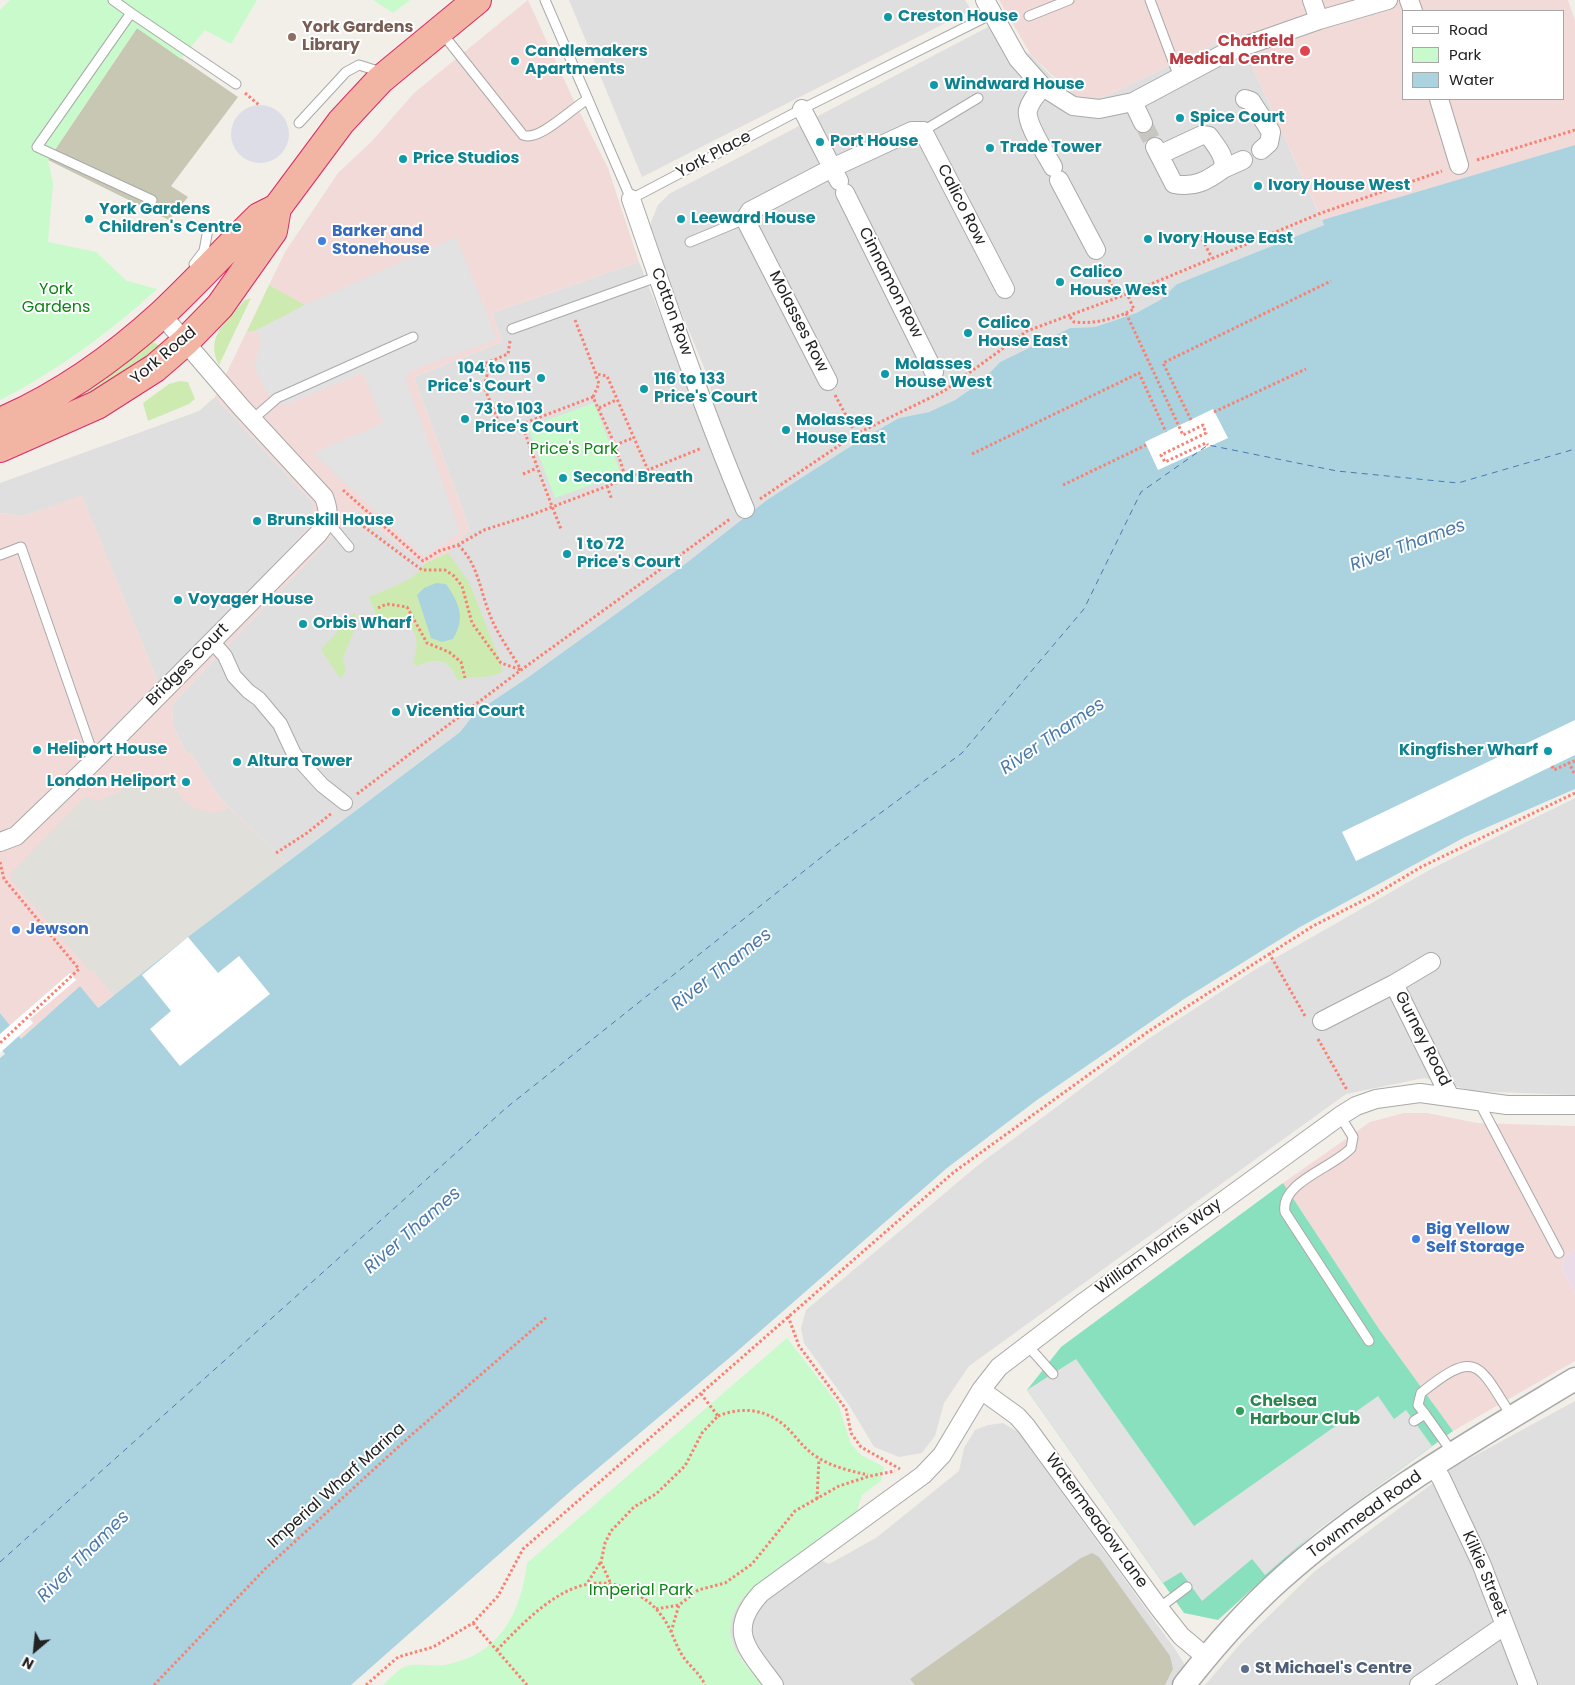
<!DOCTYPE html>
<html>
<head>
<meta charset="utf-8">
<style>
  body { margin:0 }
  #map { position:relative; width:1575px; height:1685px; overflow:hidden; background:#f2efe9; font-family:Poppins,sans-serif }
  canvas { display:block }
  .legend { position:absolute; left:1402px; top:10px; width:162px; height:90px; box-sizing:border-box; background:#fff; border:1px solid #a7a7a7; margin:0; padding:6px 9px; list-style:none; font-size:15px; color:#222 }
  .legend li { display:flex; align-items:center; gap:10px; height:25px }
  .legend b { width:25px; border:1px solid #a7a7a7 }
  .north { position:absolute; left:10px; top:1625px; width:50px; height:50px; -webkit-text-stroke:4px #fff; paint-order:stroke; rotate:208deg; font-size:14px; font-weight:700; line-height:20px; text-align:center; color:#222 }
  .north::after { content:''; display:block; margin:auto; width:18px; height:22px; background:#222; clip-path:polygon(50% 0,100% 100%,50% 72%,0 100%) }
</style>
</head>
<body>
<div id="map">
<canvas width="1575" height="1685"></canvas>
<ul class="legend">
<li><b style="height:6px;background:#fff"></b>Road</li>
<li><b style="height:14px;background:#c8facc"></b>Park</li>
<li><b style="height:14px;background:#aad3df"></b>Water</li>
</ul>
<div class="north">N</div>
</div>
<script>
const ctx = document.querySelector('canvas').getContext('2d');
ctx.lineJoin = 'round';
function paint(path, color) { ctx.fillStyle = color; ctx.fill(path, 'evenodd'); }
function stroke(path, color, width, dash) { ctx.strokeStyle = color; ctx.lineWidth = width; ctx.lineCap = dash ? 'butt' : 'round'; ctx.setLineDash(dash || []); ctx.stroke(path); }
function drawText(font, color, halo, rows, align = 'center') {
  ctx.font = font + ' Poppins,sans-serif'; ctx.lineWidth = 4; ctx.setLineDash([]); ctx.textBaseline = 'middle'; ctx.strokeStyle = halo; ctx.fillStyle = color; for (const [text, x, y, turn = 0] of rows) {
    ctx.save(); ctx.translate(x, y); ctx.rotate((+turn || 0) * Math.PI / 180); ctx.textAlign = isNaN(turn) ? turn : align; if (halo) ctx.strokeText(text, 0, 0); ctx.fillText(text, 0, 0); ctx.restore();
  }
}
const residential = new Path2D(`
  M569,0h396l6,10 -329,167z
  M988,27l43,28 23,24 48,19 135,-65 87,192 -147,59 -17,16 -24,13 -41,14 -25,1 -70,34 -19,20 -26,18 -26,12 -30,6 -37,21 -109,72 -37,-94 -7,-37 -58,-143v-15l7,-17 11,-11z
  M639,262l103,258 -57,44 -158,114 -52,35 -15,19 -174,131 -67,-66 -26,-41 -8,-5 -12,-26 -1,-21 186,-195 18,18 48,37 46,-34 -56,-153 88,-35 -10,-29z
  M215,397l99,107 -2,20 -148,159 -6,-1 -76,-186 -58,20 -24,-3v-30l199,-72z
  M1575,798v297l-102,-4 -49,-13 -78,16 -377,272 -25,37 -9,33 -13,17 -23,4 -25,-10 -25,-42 -45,-62 -3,-15 5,-18 171,-144 171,-127 108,-70 177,-101z
  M1575,1401v284h-370l37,-43 73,-71 141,-105z
  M1003,1423l15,9 159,220 9,15 -15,18h-409l-27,-35 -6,-20 4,-18 11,-16 67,-51 10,15 8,4 47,-26 83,-67 5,-23 11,-18 13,-5z`);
const commercial = new Path2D(`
  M528,0l46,101 34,67 31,94 -147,51 10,29 -88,35 56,153 -22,23 -24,11 -48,-37 -18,-18 -186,195 1,21 12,26 8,5 26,41 67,66 -189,145 -17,-22 -59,53 -21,-26v-500l24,3 58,-21 76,187 6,1 148,-159 2,-20 -99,-107 70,-145 53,-79 34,-32 42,-48z
  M999,0h569l7,21v124l-253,75 -85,-187 -135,65h-16l-15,-5 -40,-38zM1404,11h160v88h-160z
  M1404,1113h23l50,10 98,3v124l-11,8 -2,11 13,24v68l-122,70 -74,-102 -96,-146 87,-61z`);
const industrial = new Path2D(`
  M1575,1250v43l-13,-24 2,-11z`);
const airport = new Path2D(`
  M165,774l-2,8 9,2 12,17 10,7 19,5 16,-5 57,55 -172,133 -20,-25h-4l-79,-92v-6l74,-76 13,4 21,-9 14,-14 -1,-2 14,2z`);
const construction = new Path2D(`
  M137,28l101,69 -67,89 17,11 -19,23 -121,-60z
  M1092,1553l7,4 71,99 3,13 -8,16h-250l-5,-6 171,-121z`);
const grass = new Path2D(`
  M269,285l36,20 -48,25 -10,2z
  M251,298l-32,67c-15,-27 8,-45 26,-65z
  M151,341l9,5 -47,35 -40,24 -73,28z
  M180,381l8,1 7,17 -6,5 -41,17 -5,-18 26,-19z
  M448,553l21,29 32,81 1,9c-14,8 -30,2 -44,9 -9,-23 -21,-24 -42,-15l-3,-4c11,-28 -3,-49 -34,-40l-10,-25c14,-7 51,-18 55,-33z
  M355,612l2,11 -14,35 3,14 -6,6 -19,-28z`);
const park = new Path2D(`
  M10,0h247l-26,44 -26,-14 -24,29 -44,-31 -89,132 5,24 -5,58 48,10 31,29 30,8c-47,43 -100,82 -157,111v-390z
  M373,0h37l-17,13z
  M594,403l27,71 -66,24 -27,-71z
  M787,1338l51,66 13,40 10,11 23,12 -3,14 -19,14 -6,19 -112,82c-28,41 -8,56 18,89h-379c6,-5 16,-17 24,-19 11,-3 26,1 38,-1 54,-10 76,-51 82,-102z`);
const pitch = new Path2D(`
  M1283,1183l96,146 74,102 -136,99 -99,90 -34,-7 -157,-223 34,-43z`);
const parking = new Path2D(`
  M456,237l41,102 -87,32 -5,7 55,154 -36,25 -111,-104 70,-30 -20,-50 -79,32 -18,-14 -12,-25 7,-22 -4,-14 48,-25z
  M1076,1359l118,167 184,-130 16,23 12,-9 26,36 -115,84 -52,45 -13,-16 -50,42 -21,-29 -18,11 -136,-193z`);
const plaza = new Path2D(`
  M231 134a29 29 0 1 1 58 0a29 29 0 1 1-58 0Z`);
const water = new Path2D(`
  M1575,145v644l-110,48 -165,90 -116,72 -147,101 -90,68 -213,186 -162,136 -221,195h-351v-627l5,-4 -5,-6v-35l21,26 59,-53 18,22 90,-71 272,-205 15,-19 52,-35 158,-114 82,-64 95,-61 37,-21 30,-6 26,-12 26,-18 19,-20 70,-34 25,-1 41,-14 24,-13 17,-16 147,-59 -2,-5z
  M436,583l10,1c13,19 20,33 7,55l-11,3 -11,-4 -14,-43 7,-7z`);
const pier = new Path2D(`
  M1213,409l15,29 -70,32 -13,-28z
  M1575,720v35l-219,106 -14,-29z
  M188,937l30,36 21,-17 31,38 -90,72 -30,-37 21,-18 -29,-36z
  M70,973l6,7 -46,39 3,4 -33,30v-19z`);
const ferry = new Path2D(`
  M0,1562l506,-454 327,-260 129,-95 122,-144 57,-117 67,-47 129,26 121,12 117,-34`);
const minorTunnel = new Path2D(`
  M1143,123l12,24`);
const path = new Path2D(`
  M245,93l14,12
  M1477,160l98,-30
  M1200,235l12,23
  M1103,266l14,32
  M1126,313l8,-4 -7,-15
  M1070,317l4,5c19,2 35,-2 52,-9l57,122 20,-10 3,8 -45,22 4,7 41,-19 2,2
  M575,320l21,54 11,2 41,94 54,-22
  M1022,323l5,8
  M510,341l-2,13 -24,10 3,11 -3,12 19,45 19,-8
  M835,395l21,39
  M593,397l6,-13 -3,-9
  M599,408l17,-8
  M1214,412l92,-43
  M1191,420l-28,-57 168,-82
  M615,445l18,-7
  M972,454l167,-81 27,59
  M523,474l14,-6
  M626,479l22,-9
  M1063,485l83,-40
  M607,486l5,14
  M343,490l80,71 16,-10 19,-6 26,-15 47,-15 95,-36 -11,-34 -22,-48 -71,27c12,35 25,70 39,105
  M760,499l96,-65 88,-43 83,-60 100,-37 194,-81 121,-42
  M346,517l9,3 67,50h23l9,6 8,10 10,37 29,40 20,7
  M458,545c20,18 22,46 32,70 7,19 21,37 31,55
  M378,608l9,-4 20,3 20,36 22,9 12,10 4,16
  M1575,761l-6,2 6,12
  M1552,766l2,4 15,-7
  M357,794l164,-124 209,-151
  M276,853l31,-20 25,-20
  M0,862l4,17 75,90 -79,74
  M1269,953l36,63
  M1318,1039l29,51
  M788,1316l11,30 47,63 5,24 10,14 39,22
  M718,1416c27,-11 54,-6 74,17 8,9 14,17 25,24 15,10 34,14 51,18
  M817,1499l2,-40
  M588,1582l12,-19
  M610,1582l-9,-20 4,-19 6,-12 23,-24 22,-13 29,-28 17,-33 16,-17 -17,-22
  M656,1609l23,-4
  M473,1623l54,62
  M671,1632l8,-27 19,-15 27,-7 27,-19 43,-53 44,-25 31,-10 25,-5
  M497,1650c36,-37 83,-89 138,-57 10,6 19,12 26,22 10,12 13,27 21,40 7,11 18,18 23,30
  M154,1685l111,-116 143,-131 139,-121
  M366,1685l32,-28 35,-10 40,-24 25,-27 25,-47 431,-377 195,-141 164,-105 63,-32 45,-27 154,-74`);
const service = new Path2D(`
  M113,0l18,13 -94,134 115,53
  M545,0l86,199 171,-90 190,-95
  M1150,0l29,77
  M131,13l105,71
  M1029,16l40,-16
  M442,33l81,102c16,7 49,-27 65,-36
  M299,123l47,-51 13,-7 22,7
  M923,131l55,-33
  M690,242l55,-23
  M194,264l10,-13 4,-22
  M512,329l145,-52
  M253,419l24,-21 136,-61
  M325,525l9,4 15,18
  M0,555l21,-8 74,213
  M1479,1102l80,151
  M1340,1116l13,21 -2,11c-18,20 -71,34 -66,64l84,129
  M1028,1346l25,28
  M1425,1414l-7,-9 3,-12c56,-45 57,-30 91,24
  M1414,1421l11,-7 27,38
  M1159,1608l28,-21`);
const pedestrian = new Path2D(`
  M212,641l13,15 9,20 14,15 11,8 21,25 14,30 28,31 23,18`);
const minor = new Path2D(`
  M985,0l33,59 25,28 30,19 26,3 34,-7 92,-49 94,-33
  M1312,0l7,20 69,-20
  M1409,0l4,11
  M1043,87c-6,7 -13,14 -15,23 -3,13 19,45 25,57
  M1245,99l6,2 20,31 -2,11 -8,7
  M1439,99l20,66
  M1133,102l10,21
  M802,109l37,72
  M1155,147l19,37c20,4 33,-3 49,-15 4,-12 -8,-24 -14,-33l-7,-1 -43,20
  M1223,169l20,-9
  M1059,180l37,70
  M845,193l89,179
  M631,199c36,104 71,208 114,310
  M828,381l-83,-162 5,-8 82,-43 80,-37h11l82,158
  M0,842l16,-6 79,-76 223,-226c11,-14 12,-21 6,-37l-84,-91 -79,-92
  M1394,984l55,111
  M1322,1021l72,-37 37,-22
  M981,1390l36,26 9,10 133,182 22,28 25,21
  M1433,1466l8,12 40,85 47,122
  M774,1685c-25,-35 -49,-53 -13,-92l162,-118 19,-20 39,-65 18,-23 85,-65 256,-186 16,-10 20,-7 44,-6 87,12h68
  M1419,1685l86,-60`);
const tertiary = new Path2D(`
  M1184,1685c30,-38 61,-74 97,-106 88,-79 193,-139 294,-200`);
const trunk = new Path2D(`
  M0,422c58,-25 115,-65 162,-108 33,-31 64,-65 97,-97l18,-9 64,-86 39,-42 97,-80
  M0,448l97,-43 58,-37 30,-26 35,-36 53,-75 4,-23`);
const markers = [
  [888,17,5,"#0f9aa8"],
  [292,37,5,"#8d6e63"],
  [1305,51,6,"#e0444e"],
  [515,61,5,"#0f9aa8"],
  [934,85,5,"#0f9aa8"],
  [1180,118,5,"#0f9aa8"],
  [820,142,5,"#0f9aa8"],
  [990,148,5,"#0f9aa8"],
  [403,159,5,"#0f9aa8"],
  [1258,186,5,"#0f9aa8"],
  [89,219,5,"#0f9aa8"],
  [681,219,5,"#0f9aa8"],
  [1148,239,5,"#0f9aa8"],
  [322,241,5,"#3f7fe0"],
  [1060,282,5,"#0f9aa8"],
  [968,333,5,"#0f9aa8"],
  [885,374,5,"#0f9aa8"],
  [541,378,5,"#0f9aa8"],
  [644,389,5,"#0f9aa8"],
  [465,419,5,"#0f9aa8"],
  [786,430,5,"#0f9aa8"],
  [563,478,5,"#0f9aa8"],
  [257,521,5,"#0f9aa8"],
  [567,554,5,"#0f9aa8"],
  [178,600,5,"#0f9aa8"],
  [303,624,5,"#0f9aa8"],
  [396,712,5,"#0f9aa8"],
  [37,750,5,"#0f9aa8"],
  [1548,751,5,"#0f9aa8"],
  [237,762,5,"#0f9aa8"],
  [186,782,5,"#0f9aa8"],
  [16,930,5,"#3f7fe0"],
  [1416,1239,5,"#3f7fe0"],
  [1240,1411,5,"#2e9e5b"],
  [1245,1669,5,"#5c6f8a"]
];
const cultureNames = [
  ["Creston House",898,17],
  ["Candlemakers",525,52],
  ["Apartments",525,70],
  ["Windward House",944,85],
  ["Spice Court",1190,118],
  ["Port House",830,142],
  ["Trade Tower",1000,148],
  ["Price Studios",413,159],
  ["Ivory House West",1268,186],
  ["York Gardens",99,210],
  ["Children's Centre",99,228],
  ["Leeward House",691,219],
  ["Ivory House East",1158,239],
  ["Calico",1070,273],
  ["House West",1070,291],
  ["Calico",978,324],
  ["House East",978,342],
  ["Molasses",895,365],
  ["House West",895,383],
  ["104 to 115",531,369,"right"],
  ["Price's Court",531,387,"right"],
  ["116 to 133",654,380],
  ["Price's Court",654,398],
  ["73 to 103",475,410],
  ["Price's Court",475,428],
  ["Molasses",796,421],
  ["House East",796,439],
  ["Second Breath",573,478],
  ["Brunskill House",267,521],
  ["1 to 72",577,545],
  ["Price's Court",577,563],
  ["Voyager House",188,600],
  ["Orbis Wharf",313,624],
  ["Vicentia Court",406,712],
  ["Heliport House",47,750],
  ["Kingfisher Wharf",1538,751,"right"],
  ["Altura Tower",247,762],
  ["London Heliport",176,782,"right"]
];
const educationNames = [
  ["York Gardens",302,28],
  ["Library",302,46]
];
const healthNames = [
  ["Chatfield",1294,42],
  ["Medical Centre",1294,60]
];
const streetNames = [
  ["York Place",714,155,-28],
  ["Calico Row",961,205,63],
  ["Cinnamon Row",890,283,63],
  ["Cotton Row",671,312,70],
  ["Molasses Row",798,322,63],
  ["York Road",164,356,-40],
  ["Bridges Court",188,665,-45],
  ["Gurney Road",1422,1039,63],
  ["William Morris Way",1159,1247,-36],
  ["Imperial Wharf Marina",337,1486,-42],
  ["Townmead Road",1365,1515,-36],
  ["Watermeadow Lane",1096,1521,54],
  ["Kilkie Street",1484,1574,67]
];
const shopNames = [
  ["Barker and",332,232],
  ["Stonehouse",332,250],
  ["Jewson",26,930],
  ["Big Yellow",1426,1230],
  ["Self Storage",1426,1248]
];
const parkNames = [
  ["York",56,290],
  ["Gardens",56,308],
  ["Price's Park",574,450],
  ["Imperial Park",641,1591]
];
const leisureNames = [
  ["Chelsea",1250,1402],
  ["Harbour Club",1250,1420]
];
const serviceNames = [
  ["St Michael's Centre",1255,1669]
];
const waterNames = [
  ["River Thames",1408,546,-20],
  ["River Thames",1053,737,-34],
  ["River Thames",722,970,-38],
  ["River Thames",413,1231,-41],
  ["River Thames",84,1557,-45]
];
paint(residential, '#e0dfdf');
paint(commercial, '#f2dad9');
paint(industrial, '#ebdbe8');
paint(airport, '#e1dfda');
paint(construction, '#c7c7b4');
paint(grass, '#cdebb0');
paint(park, '#c8facc');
paint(pitch, '#88e0be');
paint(parking, '#e2e2e2');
paint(plaza, '#dddde8');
paint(water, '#aad3df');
paint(pier, '#fff');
stroke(ferry, '#4a7aab', 1, [6, 5]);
stroke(minorTunnel, '#c8c6c1', 18, [18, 9]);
stroke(service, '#a9a9a9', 11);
stroke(pedestrian, '#a9a9a9', 16);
stroke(minor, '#a9a9a9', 20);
stroke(tertiary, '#a9a9a9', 25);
stroke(trunk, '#dc2a67', 30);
stroke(path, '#fa8072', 3, [2.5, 2.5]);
stroke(service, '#fff', 9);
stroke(pedestrian, '#fff', 14);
stroke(minor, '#fff', 18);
stroke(tertiary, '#fff', 22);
stroke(trunk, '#f2b4a3', 28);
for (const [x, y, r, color] of markers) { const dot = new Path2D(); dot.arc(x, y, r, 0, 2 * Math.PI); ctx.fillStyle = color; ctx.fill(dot); stroke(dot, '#fff', 2); }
drawText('bold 16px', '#0d838f', '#fff', cultureNames, 'left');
drawText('bold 16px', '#785e54', '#fff', educationNames, 'left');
drawText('bold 16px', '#be3a42', '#fff', healthNames, 'right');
drawText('16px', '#222', '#fff', streetNames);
drawText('bold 16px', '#366cbe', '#fff', shopNames, 'left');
drawText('16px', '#0c8416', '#fff', parkNames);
drawText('bold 16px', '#27864d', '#fff', leisureNames, 'left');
drawText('bold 16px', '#4e5e75', '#fff', serviceNames, 'left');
drawText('italic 18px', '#4a7aab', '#fff', waterNames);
</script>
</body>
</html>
